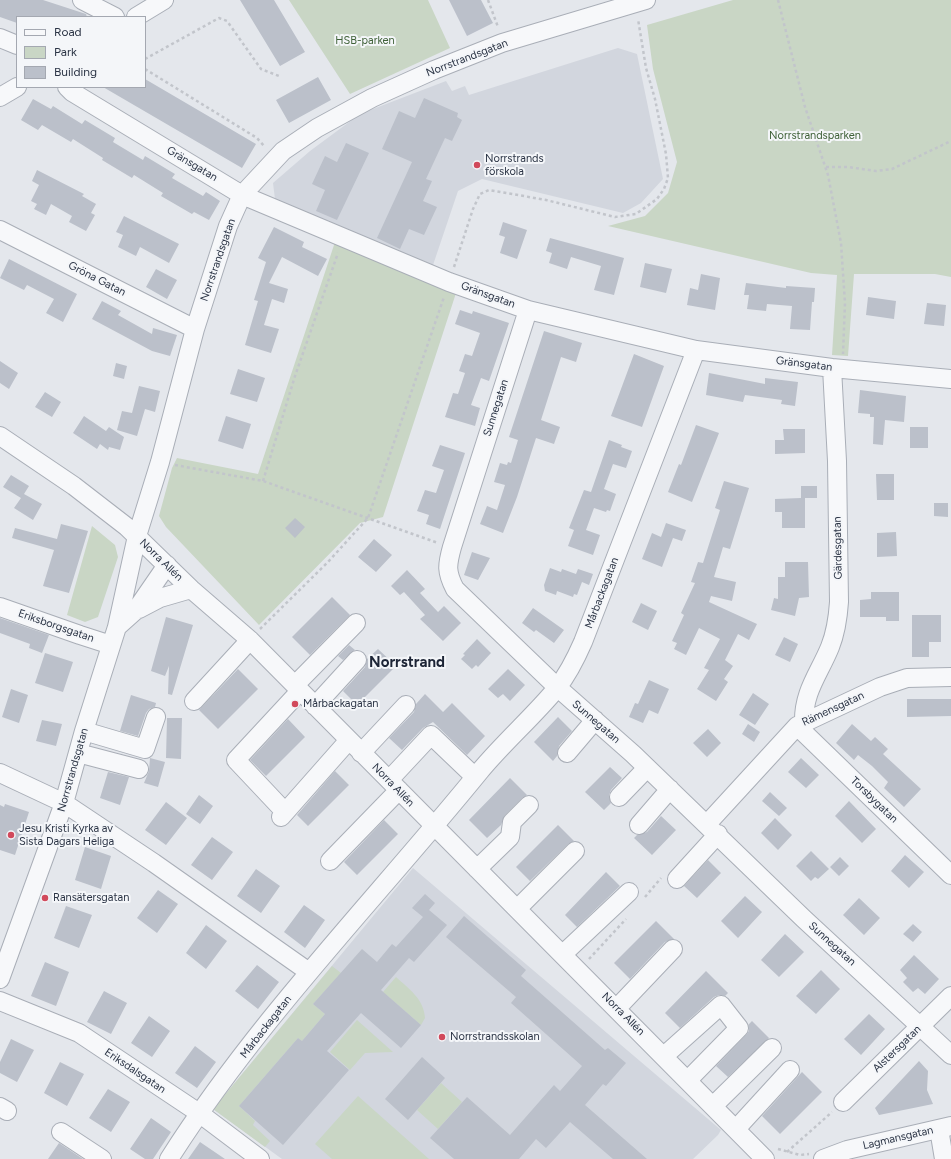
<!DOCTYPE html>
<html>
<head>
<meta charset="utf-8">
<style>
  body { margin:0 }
  #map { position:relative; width:951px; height:1159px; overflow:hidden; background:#e4e7ec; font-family:Figtree,sans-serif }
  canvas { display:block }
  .legend { position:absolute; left:16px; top:16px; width:130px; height:72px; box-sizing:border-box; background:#f4f6f9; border:1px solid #a4a8b1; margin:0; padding:5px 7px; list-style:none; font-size:12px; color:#2b3445 }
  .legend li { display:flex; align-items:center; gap:8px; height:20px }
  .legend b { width:20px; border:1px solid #a4a8b1 }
</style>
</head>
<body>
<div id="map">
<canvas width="951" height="1159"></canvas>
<ul class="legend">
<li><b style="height:5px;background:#f7f8fa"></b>Road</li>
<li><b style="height:11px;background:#c9d6c5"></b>Park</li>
<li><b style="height:11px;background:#bbc0ca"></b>Building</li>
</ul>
</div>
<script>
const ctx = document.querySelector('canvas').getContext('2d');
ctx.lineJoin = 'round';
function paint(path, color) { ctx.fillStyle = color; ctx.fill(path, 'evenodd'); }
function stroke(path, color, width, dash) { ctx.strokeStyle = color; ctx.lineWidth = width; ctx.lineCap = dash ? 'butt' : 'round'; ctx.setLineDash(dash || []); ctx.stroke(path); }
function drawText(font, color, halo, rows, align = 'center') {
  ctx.font = font + ' Figtree,sans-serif'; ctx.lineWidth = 4; ctx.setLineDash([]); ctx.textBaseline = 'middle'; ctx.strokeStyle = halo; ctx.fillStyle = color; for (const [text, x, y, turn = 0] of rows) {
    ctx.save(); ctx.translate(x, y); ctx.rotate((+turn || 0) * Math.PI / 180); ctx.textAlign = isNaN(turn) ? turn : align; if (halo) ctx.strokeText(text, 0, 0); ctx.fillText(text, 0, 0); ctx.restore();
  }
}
const built = new Path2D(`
  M618,48l19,6 26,125 -22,24 -18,10 -141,-34 -24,12 -25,74 -158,-66 -2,-16 37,-32 50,-37 86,-33 6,10 13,-5 4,9z
  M413,868l308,262 -3,5 -25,24h-411l-69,-50z`);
const green = new Path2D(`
  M289,0h139l22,48 -100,46z
  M733,0h218v277l-16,-3h-81l-6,82 -16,-1 5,-80 -26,-2 -203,-47 37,-10 23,-23 9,-31 -24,-93 -6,-44z
  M335,242l122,48 -74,227 -23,6 -101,102 -93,-98 -7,-11 13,-48 5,-10 81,16z
  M92,526l23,19 3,12 -20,60 -13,5 -18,-7z
  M332,966l9,7 -28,31 12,10 -23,27 -4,-3 -59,68 16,15 -2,4 17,16 -5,6 -52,-38z
  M396,977c13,12 28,22 29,41l-4,7 -38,-33z
  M357,1020l36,32 -28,1 -15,17 -20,-18z
  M441,1083l21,19 -24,27 -21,-19z
  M358,1096l71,63h-97l-17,-15z`);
const building = new Path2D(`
  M0,0h43l43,14 1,3h-70v6l-17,-6z
  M240,0h34l31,52 -25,14z
  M449,0h32l12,23 -26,13z
  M318,77l13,23 -42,23 -13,-23z
  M145,79l111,65 -14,24 -139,-81h42z
  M424,98l34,15 -1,4 5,3 -10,21 -7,-3 -19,41 6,2 -9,20 14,6 -13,28 -15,-6 -9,20 -23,-11 35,-76 -30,-13 17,-38 16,7z
  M33,99l18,10 2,-3 29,18 3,-4 30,18 -2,4 30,18 2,-4 30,18 -3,4 31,18 3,-4 14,9 -11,19 -15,-8 -2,2 -31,-18 2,-3 -29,-18 -2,3 -30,-18 1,-2 -30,-19 -2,3 -29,-17 -4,5 -17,-10z
  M346,143l23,10 -32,67 -21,-9 9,-21 -13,-6 13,-28 12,6z
  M37,170l47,24 -2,2 14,8 -5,9 4,2 -9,16 -17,-9 3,-6 -21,-12 -5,11 -12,-6 3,-5 -6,-3 8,-16 -7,-4z
  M124,216l55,28 -10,19 -29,-16 -4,9 -18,-9 5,-12 -7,-3z
  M503,222l24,8 -10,29 -17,-6 5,-16 -6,-2z
  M274,227l30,15 -2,5 25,12 -9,17 -36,-19 -13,26 19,6 -4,14 -12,-4 -8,26 15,4 -8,24 -26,-8 13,-44 -4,-1 12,-38 -8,-4z
  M550,238l74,20 -10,37 -20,-5 7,-24 -30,-9 -4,12 -18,-6 3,-10 -6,-2z
  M9,259l68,35 -14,28 -17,-9 8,-14 -27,-14 -3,5 -24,-12z
  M645,263l27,6 -6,24 -26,-6z
  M156,269l21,11 -10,19 -21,-12z
  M701,274l19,4 -5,32 -28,-5 3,-17 8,2z
  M746,283l40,5v-2l29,2 -1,14h-2l-2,28 -20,-1 2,-23 -25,-2 -1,7 -19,-2 2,-14h-5z
  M868,297l28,4 -2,18 -28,-4z
  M102,301l19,10 -3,4 34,19 1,-6 24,7 -7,21 -18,-5 -60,-32z
  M927,303l19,2 -2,21 -20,-2z
  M460,310l12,4 1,-3 36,12 -20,58 -8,-3 -10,27 9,3 -5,18 -30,-9 8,-24 5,1 7,-21 -6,-2 6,-17 7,2 8,-23 -25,-9z
  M544,331l38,12 -6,19 -15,-5 -20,63 19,7 -6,17 -18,-6 -19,59 -14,36 -23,-9 7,-18 10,4 8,-25 -11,-3 6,-19 7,2 1,-3 3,1 7,-23 -9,-3z
  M634,354l30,12 -22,61 -31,-11z
  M0,361l18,12 -9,16 -9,-6z
  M116,363l11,3 -3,13 -11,-3z
  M238,369l27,9 -8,24 -27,-8z
  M709,373l56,11v-6l33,4 -3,24 -14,-2 1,-4 -37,-5 -2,7 -37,-7z
  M139,386l21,5 -5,21 -10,-3 -8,27 -20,-6 5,-19 10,2z
  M860,390l46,6 -2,26 -19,-2 -2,25 -10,-1 1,-27h-4v-3l-12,-1z
  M45,392l16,10 -9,15 -17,-10z
  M84,416l22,15 3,-4 15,10 -4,13 -11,-3 -1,3 -8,-6 -3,5 -24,-16z
  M226,416l25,8 -8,25 -25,-8z
  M696,425l23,8 -27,69 -24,-10 11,-28 2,1z
  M910,427h18v21h-18z
  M783,429h22v24l-30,1v-14h9z
  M609,440l13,5 -1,2 11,4 -6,17 -13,-4 -9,25 12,5 -6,17 -3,-1 -1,2 -12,-4 -8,22 14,5 -7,20 -25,-9 6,-16 -5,-2 15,-38 7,2z
  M440,445l25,8 -25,76 -14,-5 3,-9 -12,-4 8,-21 11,3 8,-23 -12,-4z
  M876,474h18v26h-17z
  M11,475l18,11 -5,8 18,10 -9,16 -19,-12 7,-10 -18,-11z
  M724,481l25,7 -19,61 -7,-2 -9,30 22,5 -4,19 -21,-5 -2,6 48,22 -8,16 -11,-6 -13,26 8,6 -9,13 4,3 -12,19 -19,-12 12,-19 -5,-2 16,-29 -21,-11 -13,27 -12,-6 3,-6 -5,-2 12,-26 -3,-2 14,-30 -4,-1 7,-20 5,1 17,-53 -5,-2z
  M801,486h16v12h-12v30h-23v-16h-7v-13l26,-1z
  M934,503h14v14l-14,-1z
  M295,518l10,9 -10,11 -10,-10z
  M666,523l20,7 -4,11 -9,-3 -11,29 -20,-8 10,-26 9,4z
  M61,524l27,7 -19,62 -26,-7 11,-36 -42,-12 3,-10 42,11z
  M896,532l1,24 -20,1v-24z
  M374,539l18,16 -16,17 -18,-15z
  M472,552l18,6 -12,22 -14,-5z
  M785,562h23l1,35 -10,1 -4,18 -24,-6 3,-12 4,1v-22h7z
  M550,568l11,4 1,-3 14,5 2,-5 15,5 -4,11 -7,-3 -5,13 -3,-1 -1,3 -16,-6 -1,4 -11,-4 -1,-6z
  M407,570l18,19 -5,4 18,19 6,-6 17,17 -18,18 -23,-22 5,-4 -21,-23 -4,3 -9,-9z
  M871,592h28v29h-13v-4h-26v-17l11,-1z
  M332,597l18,18 -40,40 -18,-18z
  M641,603l16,8 -9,19 -16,-8z
  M533,608l31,22 -10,13 -18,-13 -2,2 -12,-9z
  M912,615h29v27h-12v15h-17z
  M166,617l27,8 -21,70 -4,-1 1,-28 -4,10 -14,-5z
  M0,618l49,17 -7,18 -13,-5 1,-4 -30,-11z
  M784,637l14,7 -8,18 -15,-7z
  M477,639l14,14 -13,14 -2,-2 -4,4 -11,-10 4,-4 -2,-1z
  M349,645l6,5 -12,10 -5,-4z
  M378,649l18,17 -39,39 -14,-14 22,-24 2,-8z
  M45,653l28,9 -10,30 -28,-9z
  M238,669l20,20 -40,40 -19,-19z
  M508,669l17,16 -15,16 -7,-7 -5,4 -10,-9z
  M649,680l20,9 -11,25 -9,-4 -6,13 -14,-6 6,-14 3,1z
  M11,689l17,6 -9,28 -17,-6z
  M753,693l16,11 -14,21 -16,-10z
  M425,694l18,18 9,-9 33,33 -18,19 -34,-33 -10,6 -21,22 -13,-12 25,-26 2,-8z
  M131,695l25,8 -1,4 -6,2 -3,4 -8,23 -18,-5z
  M907,699h44v17l-44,1z
  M558,717l14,14 -13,15 -2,10 -4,5 -19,-19z
  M167,718h15l-1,41 -15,-1z
  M288,719l17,18 -39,39 -16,-16z
  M42,720l20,4 -6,22 -20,-5z
  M748,724l12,8 -6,10 -12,-8z
  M852,724l19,17 4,-4 13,12 -5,5 38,35 -17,18 -20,-19 4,-6 -16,-16 -14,-11 -4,5 -18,-17z
  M708,729l13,14 -14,14 -14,-14z
  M150,758l15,4 -7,25 -14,-4 5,-12z
  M801,758l18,17 -13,13 -18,-16z
  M610,767l12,11 -11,12 -2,5 2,8 -7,7 -19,-18z
  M335,771l14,14 -41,41 -11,-11z
  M108,772l21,5 -9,28 -20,-7z
  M510,778l17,17 -5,3 -17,17 -4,10 -14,13 -18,-18z
  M770,792l17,16 -8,8 -17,-15z
  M199,795l14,11 -13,18 -14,-10z
  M849,801l27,28 -14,14 -27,-27z
  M166,802l21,16 -21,27 -21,-15z
  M5,804l24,8 -14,43 -15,-5v-45l4,2z
  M661,816l15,14 -24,25 -18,-17 3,-3 10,-3z
  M775,818l17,17 -14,15 -17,-17z
  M384,820l14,14 -41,41 -13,-13z
  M558,825l16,16 -6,3 -38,37 -14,-14z
  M212,837l21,15 -21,28 -21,-15z
  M85,847l26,9 -10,33 -26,-9z
  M811,851l18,18 -11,10 -3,-2 -4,4 -15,-15z
  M905,855l19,17 -15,16 -18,-17z
  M840,857l9,9 -10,10 -9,-9z
  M708,860l13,13 -24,25 -13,-12z
  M256,869l24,17 -19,27 -24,-17z
  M606,872l14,14 -43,41 -12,-12z
  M158,890l20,14 -21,29 -20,-15z
  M425,894l10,9 -6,7 18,15 -33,37 -5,-4 -28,32 40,35 -20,23 -40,-35 -34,38 22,19 -66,75 -44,-39 59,-68 4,3 23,-27 -12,-10 49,-55 15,13 15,-18 4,3 27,-30 -11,-9z
  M745,896l17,16 -24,26 -17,-17z
  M859,898l21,20 -16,17 -21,-20z
  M304,905l21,15 -20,28 -21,-16z
  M66,906l26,9 -13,33 -25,-10z
  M464,916l62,54 -5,6 84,74 3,-2 18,15 -20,23 -3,-2 -18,21 62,54h-34l-43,-37 -24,26 -10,-9 -17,20h-65l-24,-21 37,-41 43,38 44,-50 6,6 22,-25 -71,-63 5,-6 -70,-60z
  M656,921l18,18 -9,3 -35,37 -16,-16z
  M913,924l9,8 -9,10 -10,-8z
  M206,925l21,16 -21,28 -20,-16z
  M785,934l19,18 -25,25 -18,-17z
  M914,955l25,24 -14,15 -7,-6 -5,4 -10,-10 4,-4 -7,-8z
  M45,962l24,10 -13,34 -25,-10z
  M257,965l22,17 -21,27 -23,-18z
  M821,970l19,19 -24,25 -20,-18z
  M706,971l22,22 -3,3 -6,-1 -5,2 -34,31 -15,-15z
  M104,991l23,12 -16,31 -24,-12z
  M869,1014l16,15 -24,26 -17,-16z
  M149,1016l21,15 -18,26 -21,-14z
  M752,1021l17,17 -41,39 -12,-11 30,-31 3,-4v-7z
  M11,1039l23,11 -17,32 -17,-9v-11z
  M195,1046l21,16 -19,26 -22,-15z
  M422,1057l23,21 -37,42 -23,-21z
  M919,1061l9,10 -1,19 6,14 -54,11 -4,-7z
  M60,1062l24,12 -17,32 -23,-13z
  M802,1072l20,20 -42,42 -18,-18z
  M108,1089l22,13 -19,30 -22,-14z
  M151,1118l20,14 -18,27h-8l-15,-10z
  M200,1142l25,17h-37z
  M59,1143l24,16h-35z`);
const path = new Path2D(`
  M488,0l10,27
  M778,0l27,107 23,68 13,68 4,60 -2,51
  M145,59l74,-41 8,3 34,48 18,7
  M145,69l112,69 8,9
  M826,167h22l28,4 16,-2 59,-28
  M454,267l19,-58 7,-15 9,-4 12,2 45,8 69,17 21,-3 21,-15 7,-10 4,-11 -2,-24 -11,-55 -9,-31 -8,-49
  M175,465l88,16 175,62
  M263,481l32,-105 43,-123
  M260,629l68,-67 40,-44 76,-221
  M645,897l16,-19
  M589,959l37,-40
  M778,1149l22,6 9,-1
  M787,1152l45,-40`);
const minor = new Path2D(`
  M82,0l33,17
  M136,17l28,-17
  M0,38l17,7
  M67,87l5,5 170,103 207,87 79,28 168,40 136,18 119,11
  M0,97l17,-10
  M0,230l195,99
  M528,310l-76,237c-5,18 -6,25 3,42l102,98 76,67 171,165 147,136
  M0,436l74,50 53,41 64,62 59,51 515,519
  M0,607l80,28 31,10
  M139,609l21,-11 31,-9
  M117,627l19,-17 31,-45
  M295,685l61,-62
  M194,701l56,-61
  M315,706l42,-46
  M804,723c-1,-31 15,-49 26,-76 6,-15 8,-30 9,-45l-2,-141 -5,-93
  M797,726l154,149
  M84,731l61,18 11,-32
  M78,753l61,16
  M361,753l45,-48
  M567,753l28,-33
  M0,773l64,30 90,60 155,109
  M389,780l42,-45 44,42
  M619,797l28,-29
  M285,812l-49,-52 64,-69
  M281,817l68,-77
  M707,824l90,-98 83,-39 27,-9 44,-1
  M639,825l31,-36
  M330,861l69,-71
  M477,869l33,-32 2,-15 17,-17
  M677,879l41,-45
  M517,909l58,-58
  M563,954l66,-62
  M0,979l64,-176 20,-72 33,-104 20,-91 23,-74 35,-133 33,-103 14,-31 41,-44 34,-23 55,-30 62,-28 68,-27 144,-43
  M0,1001l79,32 120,80 61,46
  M617,1008l56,-59
  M664,1056l57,-51 18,23 -51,52
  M843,1102l108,-106
  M713,1106l59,-58
  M0,1107l7,4
  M736,1129l54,-59
  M939,1129l5,30
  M61,1132l41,27
  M169,1159c89,-140 207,-260 311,-388 24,-29 53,-54 77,-83 11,-14 19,-30 26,-46l113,-292
  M823,1159l24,-9 104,-24`);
const markers = [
  [477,165,4,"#d1495b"],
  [295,704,4,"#d1495b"],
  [11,835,4,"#d1495b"],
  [45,898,4,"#d1495b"],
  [442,1037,4,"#d1495b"]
];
const parkNames = [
  ["HSB-parken",365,41],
  ["Norrstrandsparken",815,136]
];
const streetNames = [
  ["Norrstrandsgatan",467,58,-21],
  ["Gränsgatan",192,164,31],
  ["Norrstrandsgatan",218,260,-71],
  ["Gröna Gatan",97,279,27],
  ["Gränsgatan",488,295,20],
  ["Gränsgatan",804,364,7],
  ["Sunnegatan",496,408,-72],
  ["Gärdesgatan",838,548,-91],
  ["Norra Allén",161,560,44],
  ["Mårbackagatan",602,593,-69],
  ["Eriksborgsgatan",56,626,19],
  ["Rämensgatan",833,709,-25],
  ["Sunnegatan",596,722,41],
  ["Norrstrandsgatan",73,770,-74],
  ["Norra Allén",393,785,46],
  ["Torsbygatan",874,800,44],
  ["Sunnegatan",832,944,42],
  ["Norra Allén",623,1014,45],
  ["Mårbackagatan",266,1027,-52],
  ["Alstersgatan",897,1049,-44],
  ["Eriksdalsgatan",135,1071,34],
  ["Lagmansgatan",898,1138,-13]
];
const poiNames = [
  ["Norrstrands",485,159],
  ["förskola",485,172],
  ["Mårbackagatan",303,704],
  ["Jesu Kristi Kyrka av",19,829],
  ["Sista Dagars Heliga",19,842],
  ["Ransätersgatan",53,898],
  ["Norrstrandsskolan",450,1037]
];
const districtNames = [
  ["Norrstrand",407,663]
];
paint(built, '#d2d6de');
paint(green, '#c9d6c5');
paint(building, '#bbc0ca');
stroke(minor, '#a9aeb7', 20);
stroke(path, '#c2c5cb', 2.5, [3, 3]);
stroke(minor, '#f7f8fa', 18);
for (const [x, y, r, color] of markers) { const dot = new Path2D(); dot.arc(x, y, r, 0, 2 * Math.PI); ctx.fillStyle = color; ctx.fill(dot); stroke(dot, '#f4f6f9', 1.5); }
drawText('11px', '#3f6138', '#f4f6f9', parkNames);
drawText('11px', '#2b3445', '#f4f6f9', streetNames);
drawText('11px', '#2b3445', '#f4f6f9', poiNames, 'left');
drawText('bold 15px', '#1d2536', '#f4f6f9', districtNames);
</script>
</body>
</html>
